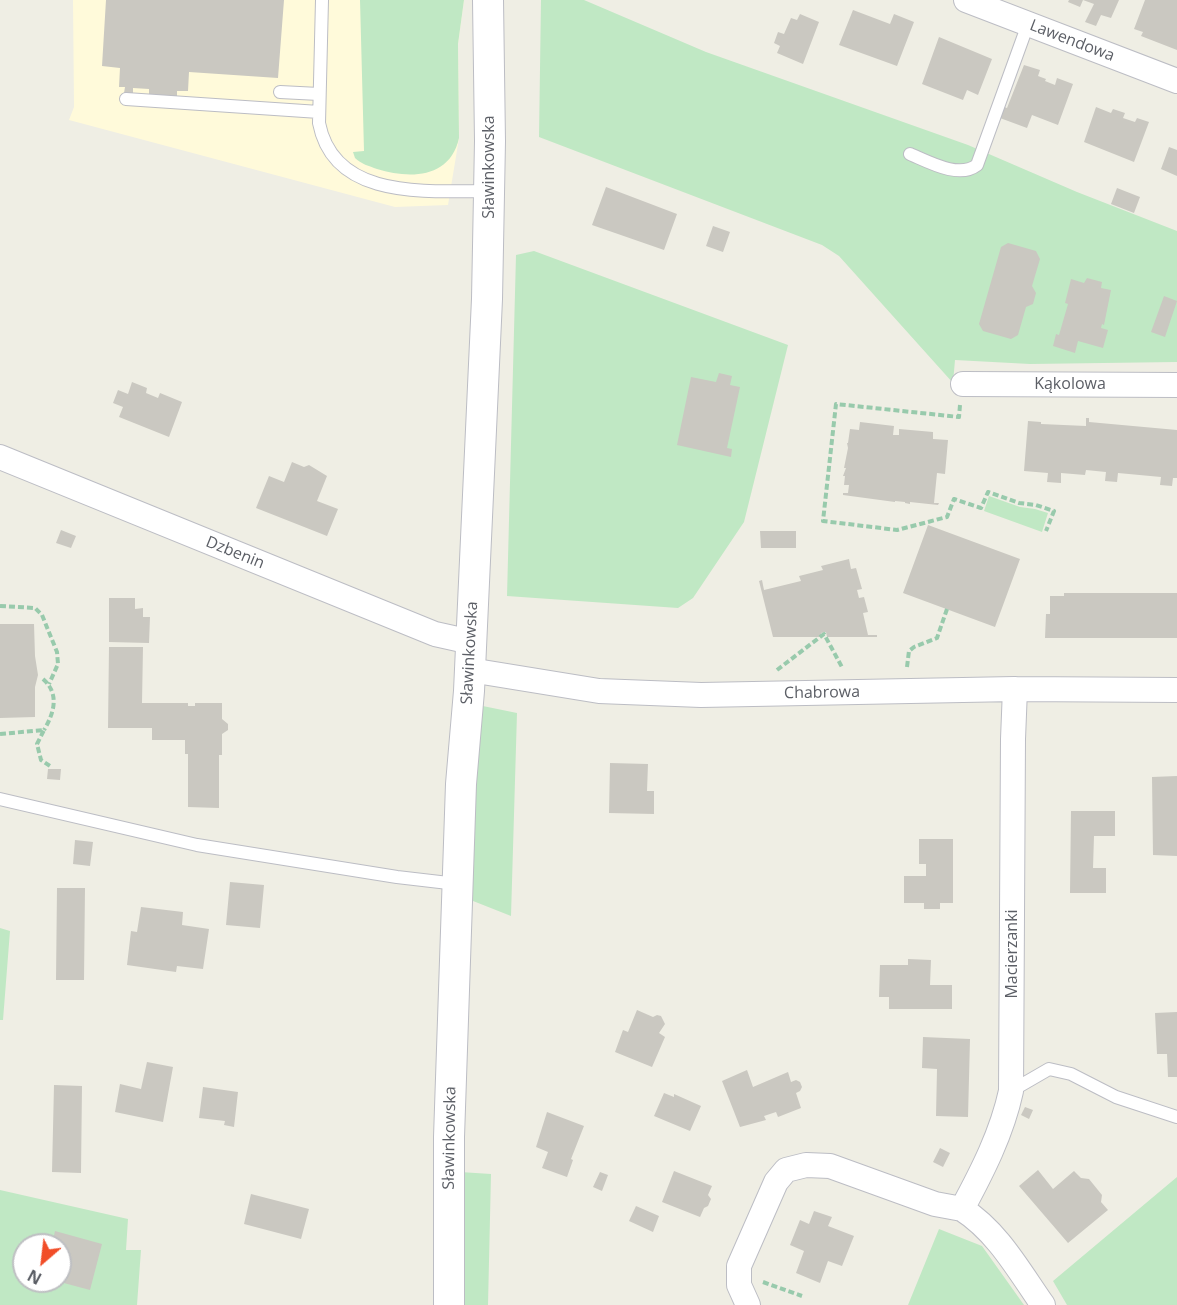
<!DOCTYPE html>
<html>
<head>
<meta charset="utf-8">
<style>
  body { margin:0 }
  #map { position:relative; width:1177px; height:1305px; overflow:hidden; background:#efeee4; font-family:"Open Sans",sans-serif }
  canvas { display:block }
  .north { position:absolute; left:12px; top:1233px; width:60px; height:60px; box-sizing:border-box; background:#fff; border:2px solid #bebfc2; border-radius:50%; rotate:208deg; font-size:16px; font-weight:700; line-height:24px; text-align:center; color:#5c5f66 }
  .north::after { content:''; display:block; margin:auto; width:21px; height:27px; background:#f14d28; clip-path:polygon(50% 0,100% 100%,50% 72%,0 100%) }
</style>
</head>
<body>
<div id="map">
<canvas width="1177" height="1305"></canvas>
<div class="north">N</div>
</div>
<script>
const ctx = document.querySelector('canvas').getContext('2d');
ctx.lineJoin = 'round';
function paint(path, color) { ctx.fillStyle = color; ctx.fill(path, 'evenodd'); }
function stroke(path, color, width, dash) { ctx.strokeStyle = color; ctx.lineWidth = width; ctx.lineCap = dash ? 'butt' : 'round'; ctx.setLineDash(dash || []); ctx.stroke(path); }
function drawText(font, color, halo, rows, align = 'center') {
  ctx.font = font + ' "Open Sans",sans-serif'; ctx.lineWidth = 4.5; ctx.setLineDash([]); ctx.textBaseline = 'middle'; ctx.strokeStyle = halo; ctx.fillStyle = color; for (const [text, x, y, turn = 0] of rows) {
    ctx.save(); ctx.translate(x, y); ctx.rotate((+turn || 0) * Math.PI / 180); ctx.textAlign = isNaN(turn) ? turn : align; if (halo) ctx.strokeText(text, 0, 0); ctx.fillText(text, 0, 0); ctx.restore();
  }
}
const commercial = new Path2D(`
  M73,0h391l-6,44 1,94 -11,67 -53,2 -326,-87 5,-13z`);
const green = new Path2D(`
  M360,0h104l-6,44 1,94c-9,41 -50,41 -82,31 -8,-3 -16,-5 -22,-11l-2,-6 11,-1z
  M541,0h43l122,52 262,93 109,47 100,39v131l-147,2 -75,-4 -2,23 -114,-127 -17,-11 -283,-108z
  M534,251l254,94 -44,177 -51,76 -15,10 -171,-12 9,-341z
  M989,496l31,11 15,2 13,4 -6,19 -58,-21z
  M473,704l44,9 -6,203 -43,-17z
  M0,928l10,3 -7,89h-3z
  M460,1172l31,2 -3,131h-28z
  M1177,1177v128h-110l-14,-24z
  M0,1190l128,29 -2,31h15l-4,55h-137zM24,1245h36v36h-36z
  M939,1229l43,17 42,59h-116z`);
const building = new Path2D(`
  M106,0h178l-6,78 -89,-6 -1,19h-11v7l-28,-3v-6l-16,-1v5h-9l1,-6h-6l1,-19 -18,-2z
  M1069,0h50l-8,18 -10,-3 -5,11 -11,-4 9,-18 -11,-4 -3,7 -12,-5z
  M1145,0h32v50l-36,-14 2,-4 -9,-3z
  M853,10l37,14 4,-10 20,8 -17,44 -58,-21z
  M800,14l19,8 -16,42 -26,-11 3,-7 -6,-3 4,-11 6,2 7,-16 6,2z
  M939,37l53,22 -14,36 -11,-5 -4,10 -41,-16z
  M1024,65l16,5 -2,6 8,3 -1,2 10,4 2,-7 16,6 -15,41 -26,-10 -5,13 -27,-10 4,-11 3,1z
  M1096,107l15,6 2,-4 12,4 -2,5 12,4 2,-4 12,4 -15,40 -50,-20z
  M1169,147l8,3v26l-16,-7z
  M606,187l71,27 -13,36 -72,-25z
  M1117,188l23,9 -6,16 -23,-9z
  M713,226l17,6 -7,20 -17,-6z
  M1008,243l28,8 4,8 -8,27 4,7 -3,11 -7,3 -8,28 -7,4 -28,-8 -4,-7 22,-77z
  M1087,278l15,4 -1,6 10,2 -7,35 -2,-1 -1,4 7,2 -5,18 -25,-7 -3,12 -22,-7 3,-12 3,1 9,-31 -3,-1 6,-24 13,4z
  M1164,296l13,5 -12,36 -14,-5z
  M719,373l13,3 -2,9 10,2 -13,61 5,1 -1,8 -54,-12 14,-68 25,5z
  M132,382l15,6 -1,5 12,5 2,-5 22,9 -13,35 -50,-20 4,-10 -10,-4 5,-13 10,4z
  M1086,418h3v4l88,8v48h-4l-1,8 -12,-1 1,-8 -43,-4 -1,9 -12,-1 1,-9 -20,-2 -1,5 -24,-2v10l-14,-1 1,-9 -24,-2 4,-50 13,1v2l45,2z
  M860,422l34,4 -1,9h6v-6l34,3v7l15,1 -3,34 -8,-1 -3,30h5l-1,2 -28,-3v2l-5,-1v-1l-10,-1v1l-52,-7v-2h5l1,-8h-5l1,-9h-2l3,-8h-2l4,-20 -1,-5h1l2,-14 9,1z
  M292,462l12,5 5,-2 18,11 -10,25 21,8 -11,27 -71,-28 13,-32 15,6z
  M928,525l92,34 -25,68 -92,-34z
  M61,530l15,6 -5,12 -15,-5z
  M760,531h36v17h-35z
  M849,559l2,10 5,-1 6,21 -5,1 2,8 5,-1 4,15 -5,1 5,22h9v2h-50l-1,-5 -5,1 1,4h-49l-14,-56 3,-1 2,10 37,-9 -2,-5 24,-6 -2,-4z
  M1064,593h113v45h-132l1,-24h4v-18h14z
  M109,598h26v11l8,-1v9h7l-1,26 -40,-1z
  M0,624h34l1,32 3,19 -3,12v30l-35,1z
  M109,647h34l-1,56h46v3h7v-3h27v16l6,5v6l-6,4v21h-3v53l-31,-1v-53h-3v-14h-33v-12h-44z
  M610,763l38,1 -1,27h7v23l-45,-1z
  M48,769h13l-1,11 -13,-1z
  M1177,776v80l-24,-1 -1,-78z
  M1071,811h44v25h-21l-1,32h13v25h-36z
  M919,839h34v64h-13v6h-16v-6h-20v-27h22v-12h-7z
  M75,840l18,2 -3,24 -17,-2z
  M230,882l34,3 -4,43 -34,-3z
  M57,888h28l-1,92h-28z
  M141,907l42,5 -1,13 27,4 -6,40 -26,-3 -1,6 -49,-7 4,-34 6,1z
  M908,959l23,1 -1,25h22v24h-63v-12h-10l1,-32h28z
  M637,1010l16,7 4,-2 4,1 4,8 -6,9 6,4 -13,30 -37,-15 8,-22 5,2z
  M1177,1012v65h-9l-1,-23h-10l-2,-41z
  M923,1037l47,2 -2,78 -32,-1 1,-47 -15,-1z
  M147,1062l26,5 -10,55 -48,-10 5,-28 21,5z
  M747,1070l6,17 35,-15 3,10 5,-2 4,2 2,5 -2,4 -4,2 5,15 -23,9 -2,-5 -12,4 2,4 -26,7 -18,-46z
  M54,1085l28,1 -1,87 -29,-1z
  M203,1087l35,5 -4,35 -10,-2 1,-4 -26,-3z
  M664,1093l10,4v-3l27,12 -11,25 -36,-15z
  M1025,1107l8,3 -4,9 -8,-4z
  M547,1112l37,14 -13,33 2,1 -6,17 -25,-9 6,-16 -12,-5z
  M940,1148l10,5 -7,14 -10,-5z
  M1038,1170l15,19 21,-18 7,7 8,1 13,16 -1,7 7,8 -40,33 -49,-57z
  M674,1171l38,15 -4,9 3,4 -3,7 -4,2 -4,9 -38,-15z
  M600,1172l8,3 -6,16 -9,-4z
  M251,1194l58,15 -8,30 -57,-15z
  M636,1206l23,10 -6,16 -24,-11z
  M814,1211l18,6 -4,9 26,10 -12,30 -14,-5 -8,22 -24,-10 8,-22 -14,-6 10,-25 9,4z
  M55,1231l47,13 -12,46 -30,-8v-37h-8z`);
const path = new Path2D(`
  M960,405l-1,12 -123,-13 -13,117 74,9 50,-13 7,-18 27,9 7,-16 31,11 17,2 18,6 -8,20
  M0,606l35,2 7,7 15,37 1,12 -9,20
  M907,667l2,-16 5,-4 23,-9 10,-29
  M777,670l47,-36 19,35
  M43,679c17,15 11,34 1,51
  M0,734l44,-4 -7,14 4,16 9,6
  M763,1282l39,14`);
const service = new Path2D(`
  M322,0l-3,123c15,78 110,68 170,68
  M280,92l39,2
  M126,99l193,13
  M910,154c19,8 49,25 67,11l51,-141
  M0,799l197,46 200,32 60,7
  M1011,1091l38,-22 22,5 45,23 61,20`);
const minor = new Path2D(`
  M966,0l211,81
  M963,384l214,1
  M0,457l435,177 36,8
  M470,670l129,21 102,4 314,-6 162,1
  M962,1209c36,23 57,62 81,96
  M748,1305l-9,-20v-19l37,-84 10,-12 20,-5 24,1 105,38 27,5c20,-37 40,-76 49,-118l2,-352 2,-50`);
const tertiary = new Path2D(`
  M449,1305v-168l12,-353 8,-93 18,-392 3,-158 -2,-141`);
const streetNames = [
  ["Lawendowa",1072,41,21],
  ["Sławinkowska",489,167,-90],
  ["Kąkolowa",1070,384],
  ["Dzbenin",235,553,22],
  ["Sławinkowska",470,653,-87],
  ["Chabrowa",822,693,-1],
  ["Macierzanki",1012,954,-90],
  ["Sławinkowska",450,1138,-89]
];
paint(commercial, '#fffada');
paint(green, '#c0e8c4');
paint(building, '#cac8c1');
stroke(service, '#bcbdc4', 14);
stroke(minor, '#bcbdc4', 26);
stroke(tertiary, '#bcbdc4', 32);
stroke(path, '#98caac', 4, [6, 3]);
stroke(service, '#fff', 12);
stroke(minor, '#fff', 24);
stroke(tertiary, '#fff', 30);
drawText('16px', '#5c5f66', '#fff', streetNames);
</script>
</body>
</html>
